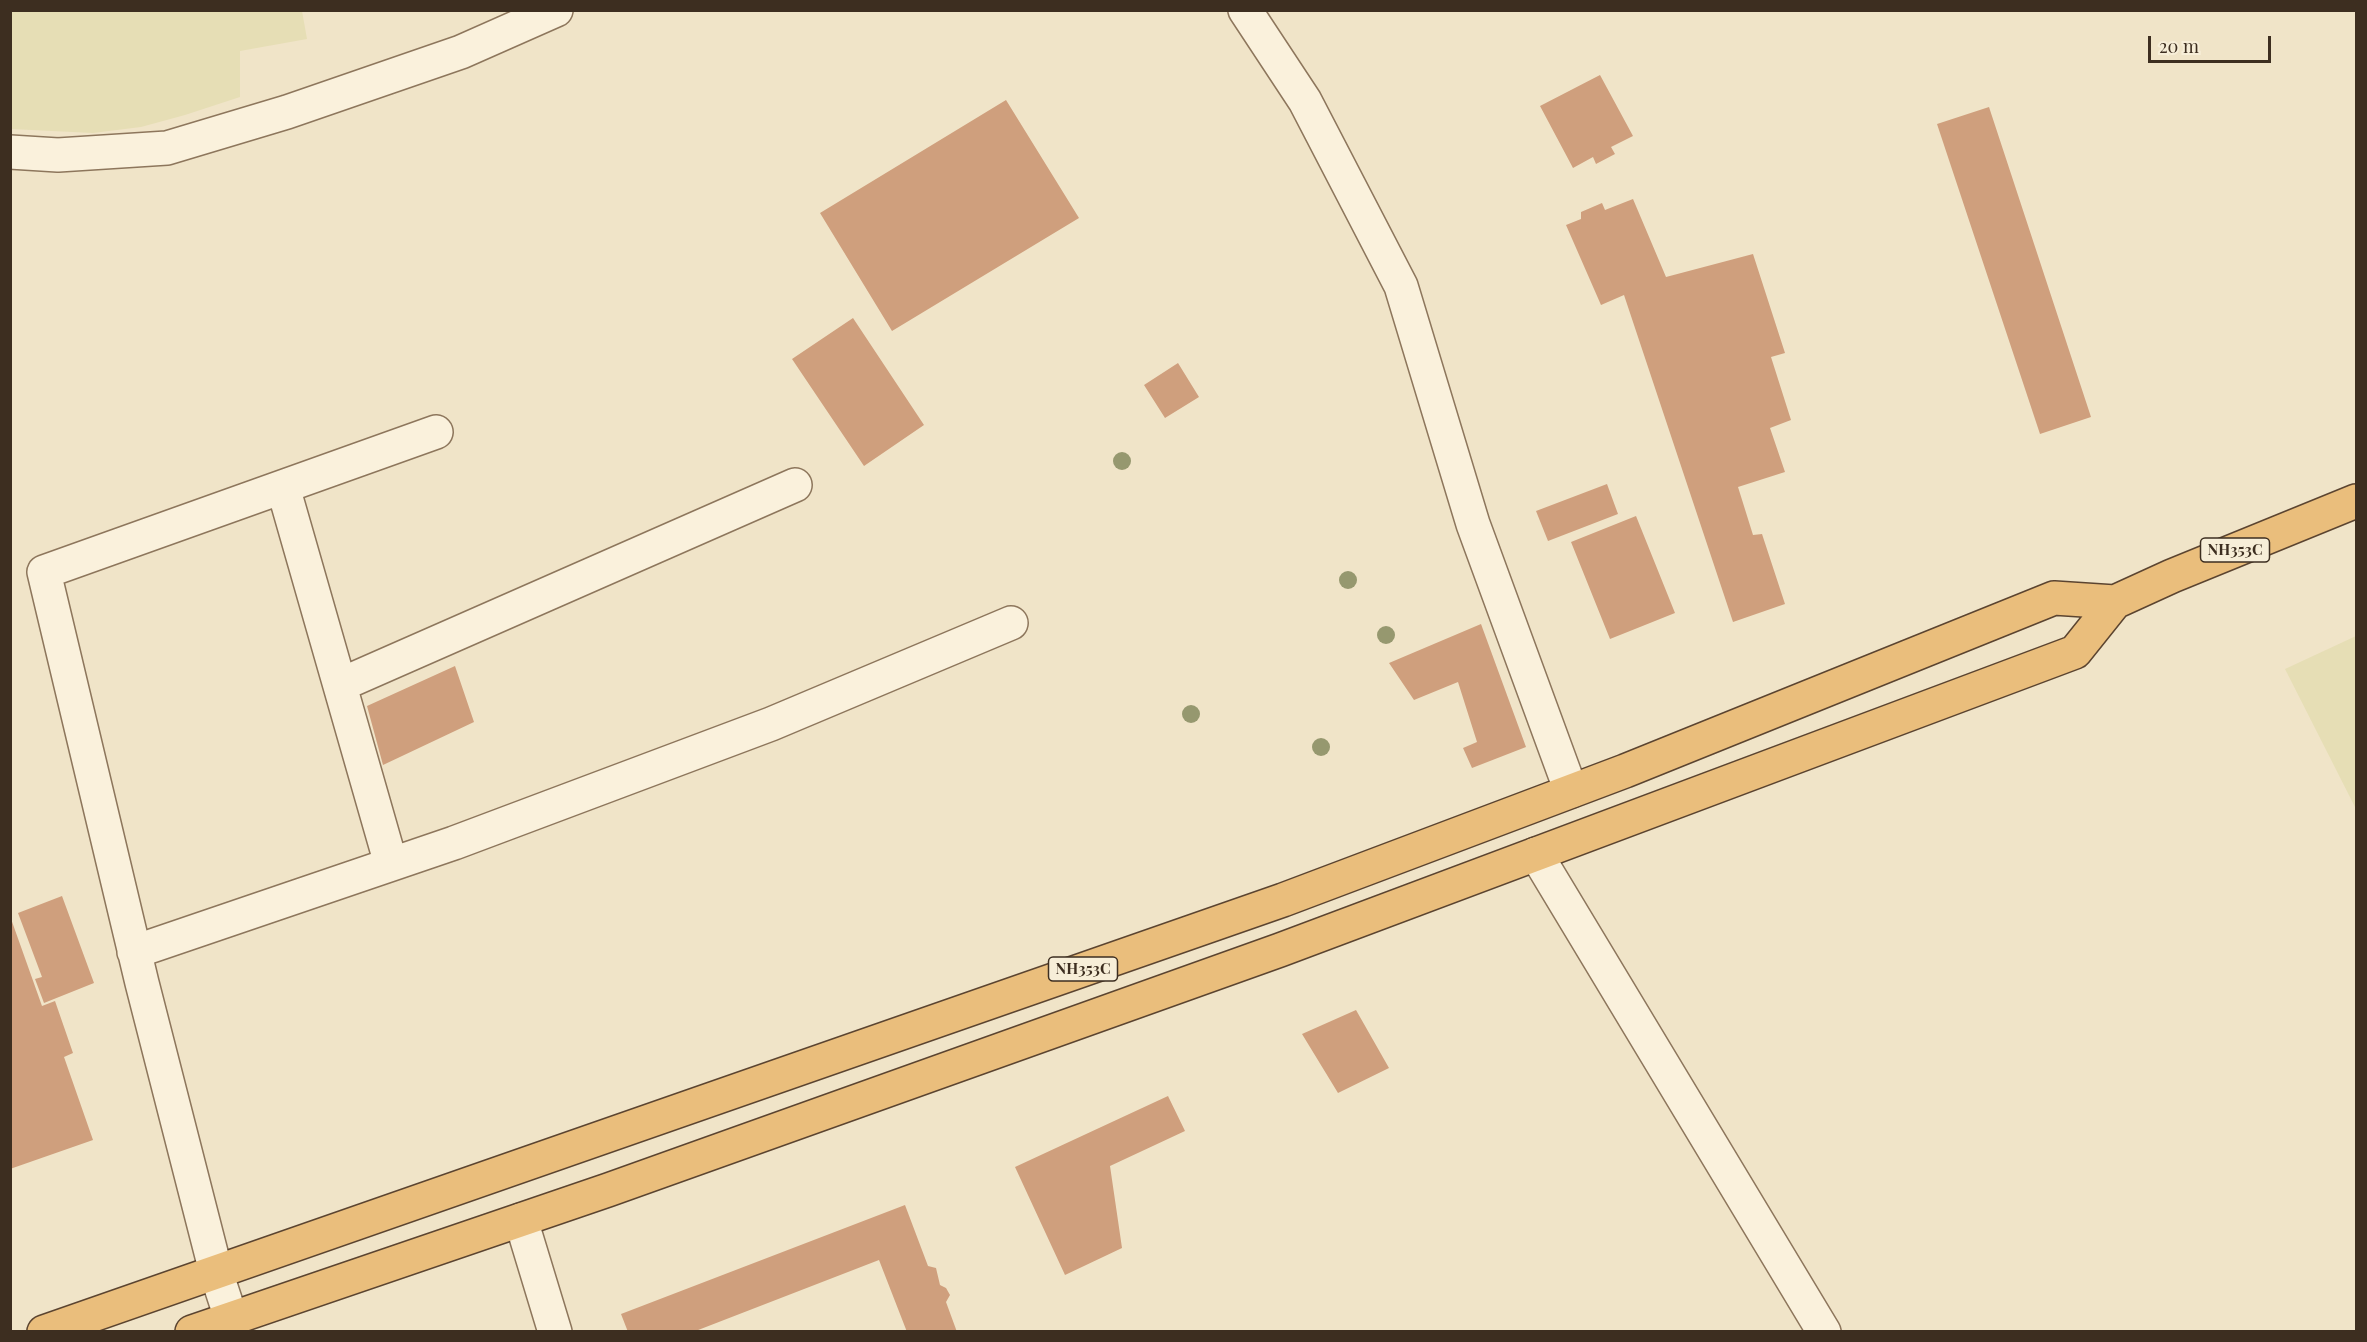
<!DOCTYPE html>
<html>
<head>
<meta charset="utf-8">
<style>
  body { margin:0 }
  #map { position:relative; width:2367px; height:1342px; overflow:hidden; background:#f0e4c8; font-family:"Playfair Display",serif }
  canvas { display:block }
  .frame { position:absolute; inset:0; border:12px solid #3d2e20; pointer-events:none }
  .scale { position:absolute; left:2148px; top:36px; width:123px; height:27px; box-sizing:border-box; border:3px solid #3d2e20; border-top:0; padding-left:8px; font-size:18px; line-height:21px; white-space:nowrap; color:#3d2e20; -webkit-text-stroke:4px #f7eed8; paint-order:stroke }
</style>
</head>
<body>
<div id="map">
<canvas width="2367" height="1342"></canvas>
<div class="frame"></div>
<div class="scale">20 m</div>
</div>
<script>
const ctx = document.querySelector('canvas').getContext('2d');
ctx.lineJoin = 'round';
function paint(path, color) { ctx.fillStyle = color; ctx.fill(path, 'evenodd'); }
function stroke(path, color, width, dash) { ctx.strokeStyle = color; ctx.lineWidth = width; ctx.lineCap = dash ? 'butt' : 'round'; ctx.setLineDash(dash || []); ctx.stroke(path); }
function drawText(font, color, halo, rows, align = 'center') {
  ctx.font = font + ' "Playfair Display",serif'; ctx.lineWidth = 4.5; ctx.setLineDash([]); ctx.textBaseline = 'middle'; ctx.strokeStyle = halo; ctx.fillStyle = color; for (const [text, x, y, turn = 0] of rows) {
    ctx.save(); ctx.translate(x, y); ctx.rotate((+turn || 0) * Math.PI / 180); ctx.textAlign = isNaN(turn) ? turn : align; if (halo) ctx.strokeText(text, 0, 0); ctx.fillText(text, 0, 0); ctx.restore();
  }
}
const farmland = new Path2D(`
  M10,11h292l5,28 -67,12v46l-55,18 -44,12 -48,6 -82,-4z
  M2356,636v173l-71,-140z`);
const building = new Path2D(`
  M1600,75l33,61 -22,11 4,7 -19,10 -3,-7 -20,11 -33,-62z
  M1006,100l73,118 -187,113 -72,-118z
  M1989,107l102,310 -51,17 -103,-310z
  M1633,199l33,78 87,-23 32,99 -14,4 20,63 -21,8 15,44 -47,15 15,48 9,-1 23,70 -52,18 -109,-327 -23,10 -35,-80 15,-6v-7l21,-9 3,7z
  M853,318l71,107 -60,41 -72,-107z
  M1178,363l21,34 -34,21 -21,-33z
  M1607,484l11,30 -70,27 -12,-30z
  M1636,516l39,97 -65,26 -39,-97z
  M1481,624l45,123 -54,21 -9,-20 14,-6 -19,-60 -44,18 -25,-37z
  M455,666l19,56 -91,43 -16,-59z
  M62,896l32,87 -50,20 -9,-24 7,-2 -24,-64z
  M10,916l32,90 13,-5 18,52 -9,4 29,83 -83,29z
  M1356,1010l33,58 -51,25 -36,-59z
  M1168,1096l17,35 -75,35 12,82 -57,27 -50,-108z
  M905,1205l23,61 8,2 4,17 6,3 4,7 -4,7 11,30h-50l-28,-72 -186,72h-65l-7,-18z`);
const minor = new Path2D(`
  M1245,10l60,91 96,185 72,238 98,267
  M10,152l48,3 109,-7 120,-36 174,-60 95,-42
  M283,487l108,377
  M340,685l455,-200
  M1536,854l288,478
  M134,952l320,-109 317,-119 240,-101
  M521,1220l34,112
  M231,1318l-15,-46 -74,-289 -98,-411 392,-140`);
const trunk = new Path2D(`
  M44,1332l1239,-432 342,-129 429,-173 61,4
  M192,1332l416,-142 672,-240 795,-298 40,-50 57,-26 184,-75`);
const trees = [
  [1122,461],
  [1348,580],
  [1386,635],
  [1191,714],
  [1321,747]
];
const shields = [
  [2235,550,69],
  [1083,969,69]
];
const shieldNames = [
  ["NH353C",2235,550],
  ["NH353C",1083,969]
];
paint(farmland, '#e6deb5');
paint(building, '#cf9f7d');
stroke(minor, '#8d765c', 36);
stroke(trunk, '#5b4430', 36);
stroke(minor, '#faf1dc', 33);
stroke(trunk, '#eabe7c', 33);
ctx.fillStyle = '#96986f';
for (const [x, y] of trees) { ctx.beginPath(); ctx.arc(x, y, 9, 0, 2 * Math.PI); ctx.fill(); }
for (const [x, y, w] of shields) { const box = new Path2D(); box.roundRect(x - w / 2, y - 12, w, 24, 4.5); ctx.fillStyle = '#f7eed8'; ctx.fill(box); stroke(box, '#3d2e20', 1.5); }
drawText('bold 15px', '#3d2e20', null, shieldNames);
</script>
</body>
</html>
